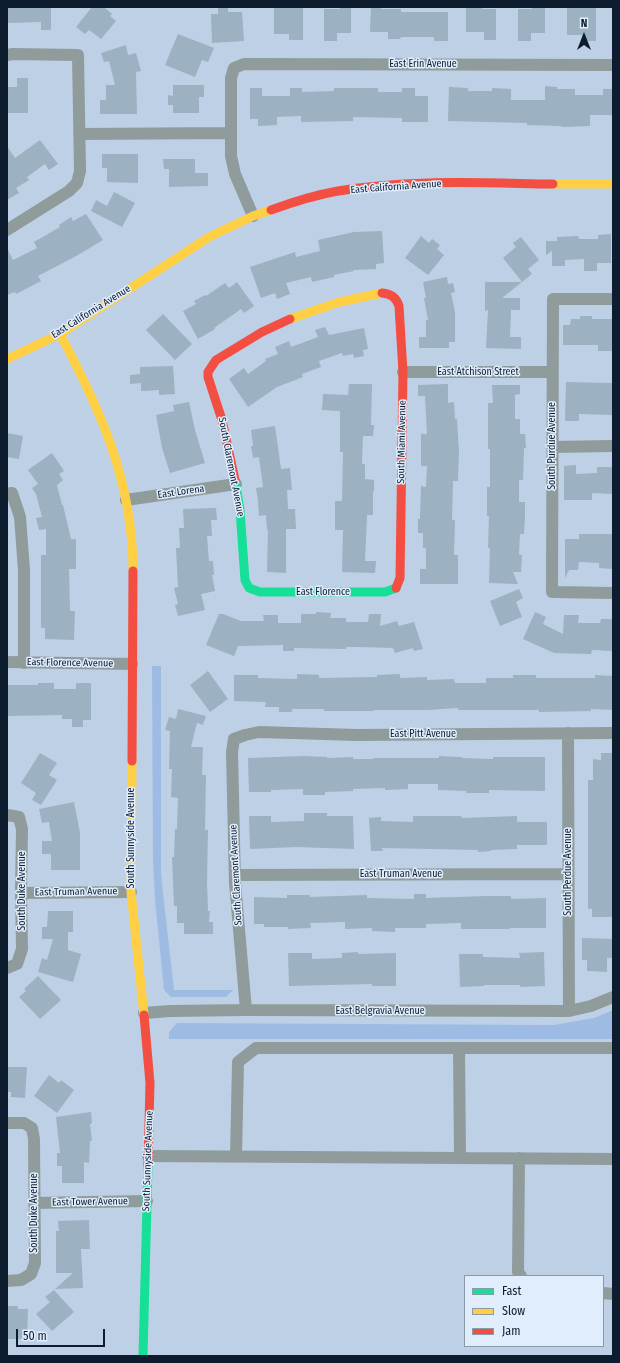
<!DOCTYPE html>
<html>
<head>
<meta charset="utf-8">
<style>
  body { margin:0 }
  #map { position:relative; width:620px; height:1363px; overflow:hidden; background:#bed0e6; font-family:"Fira Sans Condensed",sans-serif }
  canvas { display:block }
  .frame { position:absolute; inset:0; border:8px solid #0d1c2f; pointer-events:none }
  .legend { position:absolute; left:464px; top:1275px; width:140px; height:72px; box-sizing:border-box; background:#e0edfd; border:1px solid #8c99ab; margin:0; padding:5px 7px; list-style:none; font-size:12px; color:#0d1c2f }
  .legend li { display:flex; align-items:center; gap:8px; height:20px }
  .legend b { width:20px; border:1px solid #8c99ab }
  .north { position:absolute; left:564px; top:16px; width:40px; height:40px; -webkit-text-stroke:3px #e0edfd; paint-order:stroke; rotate:0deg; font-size:11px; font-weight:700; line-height:16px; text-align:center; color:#0d1c2f }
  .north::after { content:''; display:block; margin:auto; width:14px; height:18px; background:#0d1c2f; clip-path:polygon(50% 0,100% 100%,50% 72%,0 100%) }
  .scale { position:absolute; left:16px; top:1329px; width:89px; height:18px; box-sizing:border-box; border:2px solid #0d1c2f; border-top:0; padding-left:5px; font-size:12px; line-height:14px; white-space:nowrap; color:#0d1c2f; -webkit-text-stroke:3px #e0edfd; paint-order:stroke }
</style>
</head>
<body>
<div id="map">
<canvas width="620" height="1363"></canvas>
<div class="frame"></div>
<ul class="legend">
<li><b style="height:5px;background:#16e098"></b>Fast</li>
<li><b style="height:5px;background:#ffcf43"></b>Slow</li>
<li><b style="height:5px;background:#f24e42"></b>Jam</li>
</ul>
<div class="north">N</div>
<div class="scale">50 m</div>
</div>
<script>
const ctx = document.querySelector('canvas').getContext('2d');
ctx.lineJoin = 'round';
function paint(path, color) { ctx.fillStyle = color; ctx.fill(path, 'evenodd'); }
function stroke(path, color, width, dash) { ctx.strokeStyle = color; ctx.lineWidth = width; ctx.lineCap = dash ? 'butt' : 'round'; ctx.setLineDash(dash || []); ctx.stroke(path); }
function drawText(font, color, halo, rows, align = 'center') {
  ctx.font = font + ' "Fira Sans Condensed",sans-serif'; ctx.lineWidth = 3; ctx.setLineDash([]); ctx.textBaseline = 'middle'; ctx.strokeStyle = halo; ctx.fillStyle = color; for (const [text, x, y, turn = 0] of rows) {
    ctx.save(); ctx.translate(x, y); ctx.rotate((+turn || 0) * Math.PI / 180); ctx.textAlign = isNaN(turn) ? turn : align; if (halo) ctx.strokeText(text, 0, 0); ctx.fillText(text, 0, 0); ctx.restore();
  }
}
const green = new Path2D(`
  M152,666h9v206l2,21 11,97h59l-7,7h-55l-7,-7 -9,-90 -2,-41z
  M613,1010v29h-444v-7l8,-9 377,2 40,-7z`);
const building = new Path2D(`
  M7,7h44v23h-10v-8l-34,1z
  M92,7h12l8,7 -2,2 6,5 -15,18 -12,-9 -4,4 -9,-7z
  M274,7h29v33h-14v-6h-15z
  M340,7h11v26h-14v8h-13v-32h16z
  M371,7h10v2h20v3h47v29h-14v-4h-33l-1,2h-12v-7h-18z
  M466,7h16v2h14v31h-12v-8h-18z
  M532,7h13v26h-14v8h-13v-32h14z
  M567,7h29v34h-14v-6h-15z
  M218,8h10v4h14l2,29 -32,2 -1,-29h7z
  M178,34l36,14 -6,14 -6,-2 -7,17 -30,-12z
  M126,45l2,10 8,-2 5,18 -5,1 1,42h-37v-14h6v-15h9l-6,-24 -5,1 -3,-9z
  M17,78h11v35h-21v-26h10z
  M173,85h31v12h-5v16h-26v-8h-5v-10l5,1z
  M545,86l12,1v2h18v6h28v-6h10v26h-23v11l-29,1v-1l-34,-1v-2l-79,-2 1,-34 19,1v3h24v-3l19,1v11h34z
  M250,88h12v8h28v-8h12v4l32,-1v-3h44v4h24v-4h13v8h13v26h-26v-4l-49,-1v4l-52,1v-6l-24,1v8l-19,1v-7h-8z
  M40,140l18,24 -9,6 -4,-6 -18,13 2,3 -13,8 3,5 -12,7v-54l8,12z
  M102,154h36v29l-31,-1v-14h-5z
  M163,159h32v14h13v13l-39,1v-18h-5z
  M114,192l21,11 -13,24 -31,-16 5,-11 11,6z
  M86,214l17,26 -25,15 -40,21 3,5 -25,13 -1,-2 -8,3v-47l6,12 24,-12 -3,-6 26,-15 -1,-2 12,-8 2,4z
  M382,231l2,32 -8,1v5l-23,1 1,1 -20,4v2l-22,5 -1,-5 -25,6 4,11 -13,5 -2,-6 -14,5 -11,-31 45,-15 1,5 24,-6 -2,-11 36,-8z
  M611,234v29h-14v8h-13v-12l-19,1v6h-13v-15l-6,4v-14h11v-4l21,-1 1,3h19v-4z
  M421,236l8,7 3,-4 8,6 -3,4 7,6 -16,20 -23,-17z
  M521,237l18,23 -11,9 4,5 -30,24h18v12h-9l-1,27h11v12l-35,-1 2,-38 -3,1v-29h37l-19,-24 13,-11 -3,-4z
  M447,277l1,7 5,-1 2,9 -4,1 4,19v30h-6v6h-30v-11h7v-17h2l-4,-22h2l-3,-16z
  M237,282l17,24 -10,7 -3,-4 -27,19 1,1 -17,10 -15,-28 13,-7 -2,-3 11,-6 1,1 19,-13 4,5z
  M163,314l29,30 -17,16 -29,-30z
  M580,316h12v3h21v32h-15v-6h-35v-20h7l1,-6h9z
  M325,327l4,8 35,-7 4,21 -5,1 1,6 -10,2 -1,-4 -10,2 -1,-3 -23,8 2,6 -19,7 1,3 -26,10 -29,20 -19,-28 15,-11 4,6 18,-13 -1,-2 13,-5 -3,-7 14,-6 2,6 27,-10 -3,-7z
  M173,366l2,28 -16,1v-5l-18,1v-8l-11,1v-9l10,-1v-7z
  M566,382l47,1v32l-34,-1v7h-14z
  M349,384h23l-1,41h3l-1,11h-10l-1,28h3v15l9,1v11h-1v24h-6l-2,46h11l-1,12 -33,-1 1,-42h-8v-29h7l1,-49h-3v-41l-18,-1 1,-16 25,1z
  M448,384v19l6,-1 1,17h2l2,33 -1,29h-5l-1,39h3l-1,35h4v29h-38v-15h6v-21h-3v-15h-5v-14h2l1,-33 5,1 1,-21h-6v-32h6l-2,-38h-7v-11z
  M492,385h28v9l-5,1v24h5v15h5l1,14h-2l-1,32h-4v22h6v14l-1,18h-4l-1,21h3l-1,17h-8l5,12 -29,-1 1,-35h-2l1,-32h-2v-29h3v-38h-2v-46h5z
  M189,402l6,28 10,33 -35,10 -8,-25 -6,-33 18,-4 -1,-6z
  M275,426l6,43 9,-1 2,22h-5l1,19h7l1,20h-10v44l-19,-1 1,-42h-1l-1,-15 -7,1 -1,-16 -2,-12 7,-1 -4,-30 -6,1 -2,-12h2l-2,-16z
  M7,433l16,3 -4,23 -12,-2z
  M52,453l12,18 -5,3 4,6 -6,5 5,20h1l8,34h5v30h-7l1,42h5l-1,29 -29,-1v-11h-4v-73h5v-26l-7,1 -3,-12 6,-1 -6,-23 -4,-6 6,-4 -10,-14z
  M576,465v9l21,-1v-6h16v27l-21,-1v7h-28v-34z
  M216,508l1,12h-6l1,16h-5l2,25h4l1,14h-2l3,16 -14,3 4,16 -27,6 -3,-11 3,-1 -4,-16 4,-1 -2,-39h4l-1,-20h5l-1,-19z
  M579,534h34v35l-14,-1v-5l-20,-1 -1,8h-9l-4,8v-39h14z
  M519,589l4,9 -7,4 6,15 -22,9 -10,-25z
  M316,612l15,1 -1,5h16v4h22l1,-8h12l-1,12 17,-5 2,5 15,-4 9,27 -9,2 -1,-3 -18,5 -2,-5 -34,-1h-13v2l-52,-1v3h-11v-6l-45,1 -4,10 -28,-11 13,-31h4l18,7h23l-1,-6h15v8h23v-9h15z
  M535,612l11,5 -3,7 20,10 1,-19h15l-1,8h22l1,-4h12v32l-21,-1 -1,4 -37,-1 -31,-14z
  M208,671l20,28 -18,13 -20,-27z
  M297,674l22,1v3l58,-1v-2l23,-1v4l27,-1v3l27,-1 1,4h31v-5h27v-3h23v3h59v-3l18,1v34l-22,-1v2l-52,1v-2h-81v-2l-30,2h-54v1h-50v-2h-32v3h-13v-5h-14l1,-5 -32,-1v-26h24v3l39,1z
  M38,683h16v6h22v-6h15v37h-8v7h-11v-8h-10v-4l-55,1v-31h31z
  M178,709l28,7 -3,9 -6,-2 -6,24h12l-1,28h4l-1,55h3l-1,53 1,28h2l-1,11h4v12h-29v-11h-7v-17h-3l-2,-49h2l1,-28h2l1,-31 -7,-1 1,-28h-3l1,-38 -5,-1 4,-13 7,2z
  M40,753l17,10 -8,12 8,5 -16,25 -9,-5 4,-7 -15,-10z
  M601,753h12v164h-21v-8h-4v-129h5v-21l8,1z
  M304,756l23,1v1l26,-1v2h20v-1h66v-2l23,1v1l31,1v-2h52v34l-56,-1v3h-23v-2l-28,-1v-6h-30v5l-23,1v-2l-32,1v2l-28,1v3h-22v-6l-32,1v2h-22l-1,-34z
  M74,802l6,31v37h-29v-16h-9v-13h10l-3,-19 -7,1 -3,-14z
  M304,813h23v3h26l1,33 -58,-2 -46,2 -1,-33h22v6l33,-1z
  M413,816h48l1,2 55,-2v6h30v23h-30v4l-26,1v1l-13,1v-2l-96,-2 1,3h-12l-2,-33 12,-1v4l32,1z
  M414,894h12v4l61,-2h24v3l35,-1v30h-36v1h-49v-6l-35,1v4h-31v4l-23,-1v-3l-27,1v-7l-35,1 1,5 -23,1v-2h-24v-3h-10v-27l33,1v-3h23v2l57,-2v3l47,1z
  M48,911h25v21h-5v18l13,4 -8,28 -35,-10 4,-14 5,2 6,-21h-11v-12h5z
  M582,938l31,1v19h-6v14l-20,-1v-11h-5z
  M358,952v2l38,-1v33h-24v-2l-83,2 -1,-33h24v6l30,-1v-5z
  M544,952l1,34 -25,1v-2h-36v1l-24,1 -1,-33h24v3l37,1 -1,-5z
  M38,976l23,24 -21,19 -21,-22 7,-6 -2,-2z
  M7,1067h20l-2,31 -14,-1v-5h-4z
  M49,1075l10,8 2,-3 13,10 -17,23 -23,-17z
  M91,1112l1,11 -2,1 2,17h-2l-1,22 -5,-1v21h-22v-17h-5v-13h3l-4,-36z
  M89,1220l1,29h-9l2,39 -28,1 18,-16h-17v-42h3l-1,-10z
  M54,1290l20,22 -22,19 -16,-17 14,-12 -5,-5z
  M7,1306h11v3h10l-1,30h-20z`);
const street = new Path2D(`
  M7,55l6,-1 65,1 2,116 -3,12 -8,8 -62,39
  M79,134l152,-1
  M253,216l-18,-42 -4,-18v-78l3,-10 10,-4 369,1
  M613,299h-60l-1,293 61,1
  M403,372h149
  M552,447l61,-1
  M7,494l5,-1 8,24 4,53v93
  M126,500l110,-16
  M7,662l125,2
  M568,733l1,278
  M7,815l12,2 3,12 -1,64 1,56 -5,15 -10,4
  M235,875l333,-1
  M21,893l110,-1
  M246,1010l-11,-127 -3,-131 2,-13 11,-4 14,-3 98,3 256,-2
  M144,1013l26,-2 76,-1 323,1 22,-5 22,-9
  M459,1048l1,110
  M7,1123h17l8,5 2,11 1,124 -4,11 -10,6 -14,1
  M148,1156l465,3
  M236,1157l2,-95 18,-14h357
  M519,1158l-1,114 3,4
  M34,1203l113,-2
  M603,1293l10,1`);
const fast = new Path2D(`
  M235,480l5,30 5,70 4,8 11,4h125l11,-4
  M143,1356l5,-191`);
const slow = new Path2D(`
  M553,184h60
  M290,319l49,-17 43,-9
  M60,334c41,77 73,148 73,237
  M7,359l53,-25 149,-97 44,-21 18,-6
  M132,761l-1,131 13,123`);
const jam = new Path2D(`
  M271,210c22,-8 44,-15 67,-19 71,-12 144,-8 215,-7
  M382,293c9,1 14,4 17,13l4,66 -3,206 -4,10
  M235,480l-13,-60 -14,-43v-5l8,-12 46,-28 28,-13
  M132,761l1,-190
  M144,1015l6,68 -2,82`);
const streetNames = [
  ["East Erin Avenue",423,64],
  ["East California Avenue",396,187,-4],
  ["East California Avenue",91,312,-32],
  ["East Atchison Street",478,372],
  ["South Miami Avenue",402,442,-89],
  ["South Purdue Avenue",552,446,-90],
  ["South Claremont Avenue",231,467,79],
  ["East Lorena",181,492,-8],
  ["East Florence",323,592],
  ["East Florence Avenue",70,663,1],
  ["East Pitt Avenue",423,734],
  ["South Sunnyside Avenue",131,838,-90],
  ["South Perdue Avenue",568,872,-90],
  ["East Truman Avenue",401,874],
  ["South Claremont Avenue",236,875,-93],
  ["South Duke Avenue",22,891,-90],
  ["East Truman Avenue",76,892,-1],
  ["East Belgravia Avenue",380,1011],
  ["South Sunnyside Avenue",148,1161,-88],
  ["East Tower Avenue",90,1202,-1],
  ["South Duke Avenue",34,1213,-90]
];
paint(green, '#9ebce3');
paint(building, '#9cb1c1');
stroke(street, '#8f9c9b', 12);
stroke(fast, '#16e098', 9);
stroke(slow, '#ffcf43', 9);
stroke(jam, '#f24e42', 9);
drawText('10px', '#0d1c2f', '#e0edfd', streetNames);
</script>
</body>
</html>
